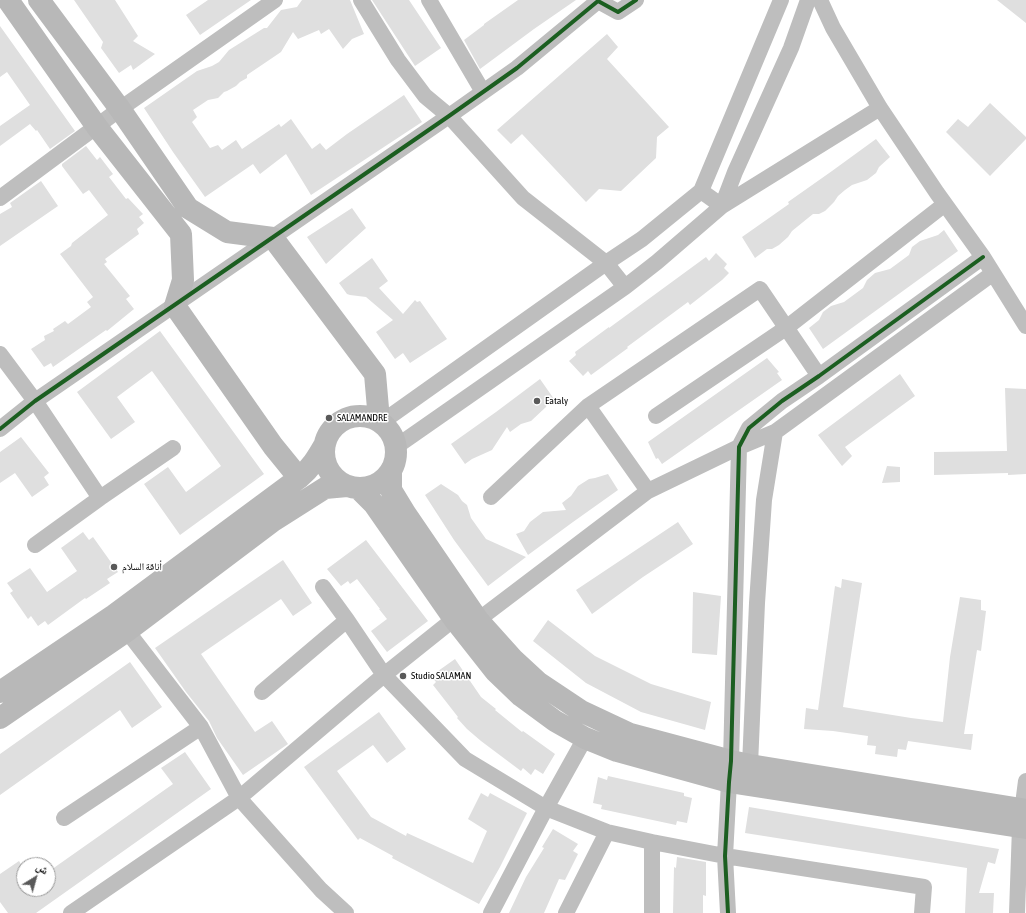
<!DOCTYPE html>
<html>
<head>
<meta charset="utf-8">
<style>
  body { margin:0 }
  #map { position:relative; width:1026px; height:913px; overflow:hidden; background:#fff; font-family:"Asap Condensed","Noto Naskh Arabic",sans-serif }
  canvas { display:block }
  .north { position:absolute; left:16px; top:857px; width:40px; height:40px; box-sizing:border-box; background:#fff; border:1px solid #999; border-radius:50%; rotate:37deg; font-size:11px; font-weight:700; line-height:16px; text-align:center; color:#000 }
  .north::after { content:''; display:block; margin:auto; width:14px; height:18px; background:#595959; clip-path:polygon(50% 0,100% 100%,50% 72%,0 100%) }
</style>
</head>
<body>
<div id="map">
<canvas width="1026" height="913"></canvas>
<div class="north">ش</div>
</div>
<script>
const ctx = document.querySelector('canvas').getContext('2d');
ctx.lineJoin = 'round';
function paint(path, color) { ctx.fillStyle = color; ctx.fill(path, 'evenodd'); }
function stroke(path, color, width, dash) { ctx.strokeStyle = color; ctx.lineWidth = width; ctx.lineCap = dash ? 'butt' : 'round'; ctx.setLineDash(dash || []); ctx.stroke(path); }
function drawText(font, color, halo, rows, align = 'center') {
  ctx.font = font + ' "Asap Condensed","Noto Naskh Arabic",sans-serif'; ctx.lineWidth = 3; ctx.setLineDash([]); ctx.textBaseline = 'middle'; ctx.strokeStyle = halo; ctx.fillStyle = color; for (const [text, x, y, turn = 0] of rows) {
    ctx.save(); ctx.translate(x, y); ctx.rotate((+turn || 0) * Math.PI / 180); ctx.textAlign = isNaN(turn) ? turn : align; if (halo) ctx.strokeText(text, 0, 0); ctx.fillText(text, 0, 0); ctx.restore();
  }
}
const building = new Path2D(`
  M74,0h41l23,36 -5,5 22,13 -22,16 -2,-5 -12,8 -18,-25 2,-6z
  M208,0h43l-51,35 -14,-20z
  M302,0h48l14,34 -12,5 -9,10 -14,-20 -8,5 -2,-4 -21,9 -5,-7 -12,20 -34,23v3l-7,4 -4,4 -9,5 -3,1 -6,6 -10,2 -15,10 4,7 -5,5 18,26 8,-3 4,5 14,-10 6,9 37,-25 2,3 10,-8 21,30 8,-6 6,7 21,-16 57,-39 18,27 -111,73 -25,-41 -26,20 -7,-10 -48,33 -32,-45 -29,-44 53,-37 15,-5 7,-4 10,-12 35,-22h3l14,-18 16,-3z
  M372,0h37l32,48 -26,18z
  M518,0h58l-42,29 -54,40 -16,-29 20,-15v-1z
  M997,0h29v23z
  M0,26l75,105 -25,18 -13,-19 -1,1 -6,-7 -30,22v-20l30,-21 -23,-33 -7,5z
  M607,34l11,13 -11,12 62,68 -12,10 -1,21 -35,33 -22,-2 -13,13 -64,-68 -11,10 -14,-14z
  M990,103l36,34v2l-36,37 -44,-44 12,-13 10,8z
  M876,139l14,18 -11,10 -3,6 -9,7 -15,5 -7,5 -7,6 -4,6 -9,9 -6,3h-6l-21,17 -4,6 -9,8 -7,4h-5l-12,9 -13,-21 47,-33 -1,-2 44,-31z
  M86,146l11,14 3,-3 13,17 -4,3 17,22 2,-1 15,16 -4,3 5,6 -7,6 2,5 -34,25 2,3 -3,2 26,32 -4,3 8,10 -27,22 -1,-1 -53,37 -2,-4 -7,4 -13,-18 14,-9 -1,-4 10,-5 -1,-2 12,-8 3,3 23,-17 -4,-5 6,-5 -33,-43 11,-8 1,-3 36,-28 -19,-25 -6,4 -21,-28v-2z
  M41,181l17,25 -58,40v-32l12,-7 -2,-4z
  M352,208l14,20 -40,36 -19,-27z
  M944,230l14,21 -135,98 -14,-21 10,-8 4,-8 8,-6 13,-4 19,-14 4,-8 8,-7 15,-4 19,-14 3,-8 8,-6 18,-6z
  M716,253l11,11 -3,4 5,5 -7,7 -32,25 -2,-3 -61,45 1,1 -37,27 -3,-4 -5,5 -14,-15 7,-6 -1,-3 34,-25v1l97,-71 3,4z
  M372,258l16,23 -9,7 24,26 12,-14 2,2 3,-1 27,38 -37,24 -7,-10 -8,6 -19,-27 17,-12 -27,-23 -16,-2 -3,-1 -8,-11z
  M160,331l104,143 -84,61 -36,-51 24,-17 18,25 35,-26 -69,-95 -35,26 18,25 -24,17 -34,-47z
  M767,358l12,14 -2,1 5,7 -120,84 -4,-6 -2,1 -8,-17z
  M900,374l15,22 -70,51 7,9 -10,10 -24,-31z
  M540,379l14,20 -7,4 -1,4 -15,14 -10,3 -11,8 -3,-5 -15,23 -20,9 -7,5 -14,-20 45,-32z
  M1005,388l21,1v85l-18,1v-2l-74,2v-23l73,-1z
  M21,437l28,36 -5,4 5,8 -17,12 -17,-24 -15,10v-31z
  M887,466l13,1v15l-18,1z
  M608,474l10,16 -45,32 -45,33 -12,-21 8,-3 6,-9 13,-10 23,-2 -4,-7 9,-7 7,-10 11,-7 6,-1z
  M441,484l17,11 4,6 5,4 4,13 15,21 40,18 -38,29 -34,-46 -29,-45z
  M678,522l15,22 -50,33 -51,37 -16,-24z
  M83,532l6,8 4,-3 25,35 -11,7 3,4 -24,16 -1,-1 -37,27 -3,-4 -7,5 -7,-10 -3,3 -18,-26 3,-2 -6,-8 23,-15 17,24 30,-21 -16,-23z
  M366,540l62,81 -41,31 -16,-21 16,-12 -8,-10h1l-23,-30 -7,5 -2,-3 -7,5 -14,-17z
  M283,560l29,43 -19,13 -12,-17 -80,55 54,78 17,-11 16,23 -45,31 -26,-37 -8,-17 -23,-29 -31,-44z
  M842,579l20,4 -19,124 68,11 32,4 7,-65 10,-60 21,3v10l5,1 -5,40 -4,-1 -13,84h9l-2,16 -63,-9 -2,9 -8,-1 -1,8 -22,-3 1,-8 -9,-1 1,-9 -35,-5 -29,-2 2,-21 12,2 17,-124 6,2z
  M693,592l28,4 -4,59 -25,-2z
  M548,620l47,36 56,28 60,18 -6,28 -64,-18 -55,-29 -53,-42z
  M455,659l26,38 15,12 -1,1 27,22 1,-1 32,23 -12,20 -8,-5 -4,6 -8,-7 -2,3 -40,-30 -14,-12 -10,-11 1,-1 -25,-32 3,-3 -5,-6z
  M130,662l32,45 -30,21 -12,-18 -120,85v-41z
  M379,712l27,37 -19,14 -14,-18 -36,26 34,46 35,19 1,-3 66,30 14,-32 -19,-12 13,-26 7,4 2,-4 37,20 -27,54 -21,37 -87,-46 1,-2 -33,-18 -2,2 -54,-73z
  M185,752l26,37 -175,124h-28l-8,-11v-28l19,-13 5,8v20h24v-17l125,-88 -12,-16z
  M608,776l76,17v3l8,2 -5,25 -10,-2 -1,4 -75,-16 1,-4 -9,-2 5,-26 9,3z
  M749,807l250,42 -4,15 -7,-2 -9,31h15l-1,20h-28l2,-45 -222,-35z
  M553,829l25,15 -5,7 5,3 -13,26 -6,-1 -15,34h-35l17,-36 18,-29 -2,-1z
  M677,857l29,5v34l-3,-1v18h-30l1,-46 2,1z`);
const street = new Path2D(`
  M361,0l37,60 27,36 24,20 74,82 83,65 19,24
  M429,0l54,92
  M820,0l13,28 47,80 57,85 46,64 43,69
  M701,191l21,15 13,-34 56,-124 17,-48
  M0,198l120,-89 155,-109
  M0,354l35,47 65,97
  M588,406l60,85
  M656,416l130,-88 159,-124
  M382,422l224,-159 36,-24 59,-48 80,-191
  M0,429l35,-28 414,-285 68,-48 81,-67 20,11 18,-12
  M397,446l228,-159 32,-25 65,-56 158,-98
  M491,497l97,-91 172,-117 59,87
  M35,545l65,-47 73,-50
  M323,587l24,33 37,55 81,84 81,49 61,24 45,10 73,14 199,31 -2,26
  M478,620l170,-129 91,-44 36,-15 217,-158
  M127,631l74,96 38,71 82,92 25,23
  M262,692l85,-72
  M750,765l7,-162 7,-103 11,-68
  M64,818l137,-91
  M652,842v71
  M71,913l168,-115 145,-123 70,-56
  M491,913l55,-105 39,-70
  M566,913l41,-81
  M728,913l-3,-57 4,-74 2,-21 8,-314 10,-19 33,-27 37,-25 164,-119
  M1017,913l3,-86 6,-46`);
const secondary = new Path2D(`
  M8,0l89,127 84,107 2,46 -8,26 98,140 26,32
  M39,0l81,109 68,99 39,24 46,6 102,136 4,46
  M324 452a36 36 0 1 1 72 0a36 36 0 1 1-72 0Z
  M391,472v18l14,23 73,107 35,39 26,24 42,28 49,23 101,27 19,4 276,45
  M359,489l15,15 80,115 41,52 26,25 34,25 30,17 32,13 112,31 297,46
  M0,692l114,-77 185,-137c12,-10 18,-20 26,-34
  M0,718l127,-87 146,-110 52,-33 22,-2`);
const cycleway = new Path2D(`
  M0,429l35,-28 414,-285 68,-48 81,-67 20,11 18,-12
  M728,913l-3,-57 4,-74 2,-21 8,-314 10,-19 33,-27 37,-25 164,-119`);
const markers = [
  [537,401,4,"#595959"],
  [329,418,4,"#595959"],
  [114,567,4,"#595959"],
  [403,676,4,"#595959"]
];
const poiNames = [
  ["Eataly",545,401],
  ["SALAMANDRE",337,418],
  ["أناقة السلام",122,567],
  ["Studio SALAMAN",411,676]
];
paint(building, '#dfdfdf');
stroke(street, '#bebebe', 16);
stroke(secondary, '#b8b8b8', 22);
stroke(cycleway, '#1b5e20', 4);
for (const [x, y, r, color] of markers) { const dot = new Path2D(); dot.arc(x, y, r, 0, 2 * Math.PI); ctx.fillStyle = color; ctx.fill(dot); stroke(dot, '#fff', 1.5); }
drawText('10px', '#000', '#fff', poiNames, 'left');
</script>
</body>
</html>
